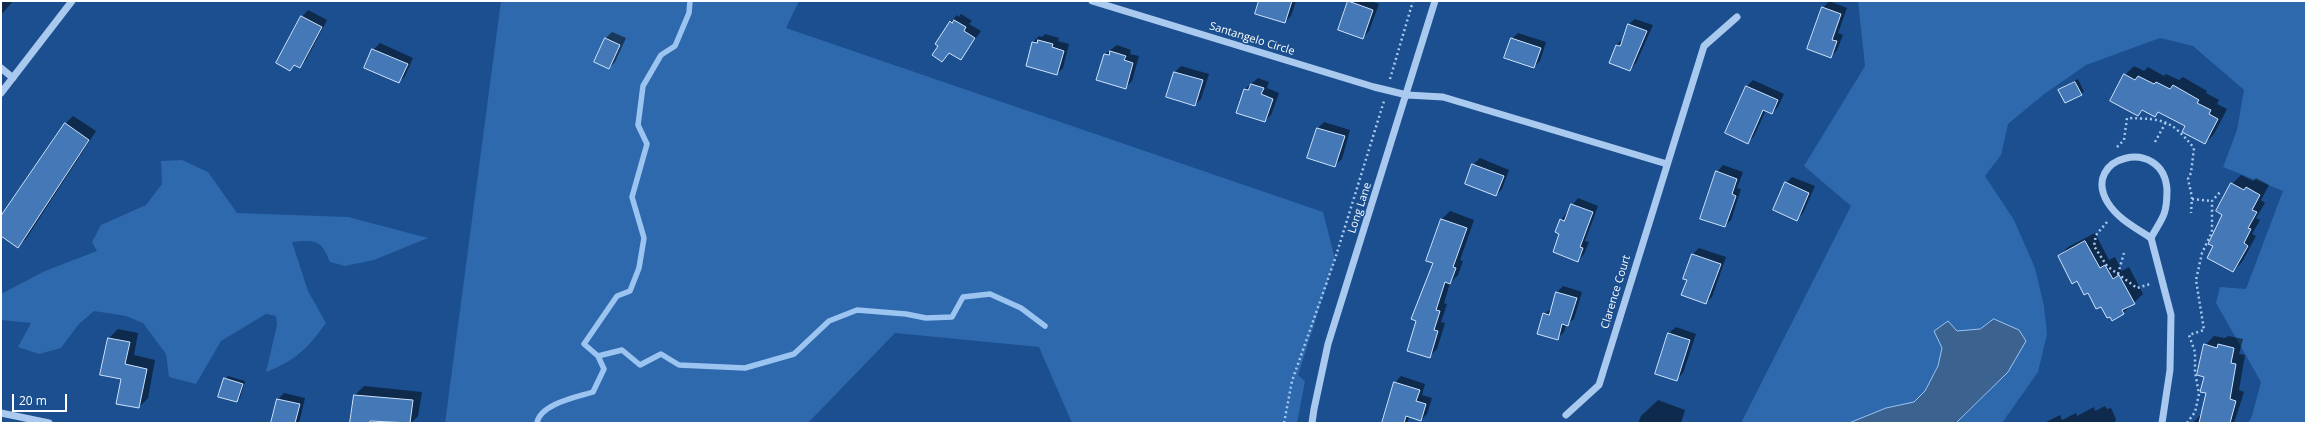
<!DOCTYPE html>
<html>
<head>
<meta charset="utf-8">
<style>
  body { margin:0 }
  #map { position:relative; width:2307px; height:424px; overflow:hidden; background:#1b4f8f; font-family:"Open Sans",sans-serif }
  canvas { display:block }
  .frame { position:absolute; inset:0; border:2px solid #fff; pointer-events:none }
  .scale { position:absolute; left:12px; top:394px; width:55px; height:18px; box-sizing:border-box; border:2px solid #fff; border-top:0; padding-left:5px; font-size:12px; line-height:14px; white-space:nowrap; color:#fff; -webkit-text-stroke:3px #1b4f8f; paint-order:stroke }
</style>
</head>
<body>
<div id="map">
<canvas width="2307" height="424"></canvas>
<div class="frame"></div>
<div class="scale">20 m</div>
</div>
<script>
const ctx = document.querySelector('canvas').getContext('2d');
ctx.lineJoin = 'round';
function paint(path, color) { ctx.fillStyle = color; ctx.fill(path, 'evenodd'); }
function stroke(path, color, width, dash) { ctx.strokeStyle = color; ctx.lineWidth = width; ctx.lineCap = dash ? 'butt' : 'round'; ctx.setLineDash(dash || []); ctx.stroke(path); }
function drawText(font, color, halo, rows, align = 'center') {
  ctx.font = font + ' "Open Sans",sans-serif'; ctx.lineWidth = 3; ctx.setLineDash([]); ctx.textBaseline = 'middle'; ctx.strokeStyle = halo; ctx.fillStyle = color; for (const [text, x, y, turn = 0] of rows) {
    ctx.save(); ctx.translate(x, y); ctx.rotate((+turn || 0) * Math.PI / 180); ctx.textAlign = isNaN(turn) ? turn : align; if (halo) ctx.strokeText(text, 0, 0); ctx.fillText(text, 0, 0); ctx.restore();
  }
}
const green = new Path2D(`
  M501,1h298l-13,27 537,184 12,47 -37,116 7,6 -8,42h-225l-33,-76 -144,-14 -87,90h-363z
  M1858,1h448v422h-58l4,-7 9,-34 -45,-79 4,-16 26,2 37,-98 -60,-24 14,-37 7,-40 -51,-44 -33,-8 -74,27 -43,30 -35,29 -7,31 -16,21 29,44 21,48 9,38 3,28 -9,38 -36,51h-46l52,-51 -14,-53 -14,10 -23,2 -15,17 -4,18 -13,25 -11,11 -28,6 -37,15h-108l110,-217 -47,-40 61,-100z
  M182,160l26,12 29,41 111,4 80,21 -54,22 -29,6 -15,-4c-9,-23 -15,-22 -38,-20l16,49 18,32c-17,24 -32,39 -60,49l11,-47 -1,-9 -10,-2 -45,27 -25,43 -27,-7 -3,-23 -23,-31 -17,-7 -32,-5 -15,13 -18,24 -22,6 -21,-7 13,-24 -30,-3v-26l44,-23 52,-20 -5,-9 9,-17 45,-20 16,-21 -1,-23z`);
const water = new Path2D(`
  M1994,319l25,11 7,11 -18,31 -52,51h-107l37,-15 28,-6 11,-11 13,-25 4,-18 -8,-17 14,-10 9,10 23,-2z`);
const shadow = new Path2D(`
  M1,1h12l-12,14z
  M1260,1h36l-5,15 -6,6z
  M1371,1l8,3 -10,27 -6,7 -14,-36z
  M1829,1l18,7 -9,25 5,2 -6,15 -6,7 -8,-49z
  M308,10l19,10 -21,40 -6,7 -4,-3 -6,6 12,-53z
  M961,14l11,7 -3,3 12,7 -20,28 -11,-7 -8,9 -3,-16 11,-23 7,-7 2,2z
  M1635,19l18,6 -17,38 -6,6 -20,-7 6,-17 7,-6 5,-14z
  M612,32l14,6 -11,24 -6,6 -3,-30z
  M1518,33l28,9 -6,19 -6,6 -22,-28z
  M1045,34l14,4 -1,3 11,3 -6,24 -6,6 -24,-32 6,-6 3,1z
  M380,43l33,15 -8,18 -6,6 -26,-32z
  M1117,45l14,5 -1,4 9,2 -7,25 -7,7 -20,-34z
  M1181,66l28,8 -8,25 -6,6 -28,-8 8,-25z
  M2134,66l10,5 4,-4 16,9 2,-2 13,6 4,-3 24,14 -1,2 13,7 -2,4 10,5 -13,25 -9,9 -19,-17 -27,-15 -4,5 -11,-6 -6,5 -13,-40z
  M1258,78l11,4 -2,6 12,5 -8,22 -6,6 -20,-32z
  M2078,79l6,13 -3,2 -22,-4z
  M1753,80l31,14 -6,13 -6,6 -6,-3 -12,26 -6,6 -22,-9 21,-47z
  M73,116l23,15 -70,108 -8,8 -17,-12v-17l64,-94z
  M1324,122l26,8 -8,29 -7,6 -17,-37z
  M1480,158l29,12 -7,19 -6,6 -23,-30z
  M1723,165l20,7 -6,16 4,1 -10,31 -6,6 -8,-54z
  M2241,175l12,6 3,-3 13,7 -8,15 4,3 -9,15 4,2 -8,14 4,2 -14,26 -9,9 -19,-25 18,-62z
  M1792,177l23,9 -12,27 -7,7 -10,-37z
  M1578,198l20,8 -13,35 4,1 -5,12 -6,7 -18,-28 -3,-1 4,-12z
  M1450,211l24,9 -14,40 3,1 -5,14 -8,8 -6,20 3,1 -6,18 4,1 -8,26 -8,8 5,-94 -7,-3 15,-41z
  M2095,233l14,27 6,-3 7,14 7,-4 14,27 -20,19 -22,-8 -42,-49 9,-9z
  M1699,248l27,9 -14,40 -6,6 -18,-24 -3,-1 8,-24z
  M1563,286l19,6 -8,27 -8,6 -2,7 -7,7 -13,-25 8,-6 5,-16z
  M1676,327l20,7 -13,39 -7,7 -20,-7 13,-40z
  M118,329l20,4 -4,22 21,5 -7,38 -9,9 -17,-29 -13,-40z
  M2214,336l11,2 3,-2 15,3 -4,15 6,1 -6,35 5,2 -10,31h-41l10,-11 4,-20 -2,-16v-31z
  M228,376l17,5 -5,17 -3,3 -12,-22z
  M1401,376l24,8 -3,11 10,3 -5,16 -6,6 -11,-4 -3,7h-24l12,-40z
  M364,386l58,6 -4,24 -7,7 -34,-2 -2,2h-24l4,-28z
  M284,393l21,5 -6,25h-27l6,-24z
  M1658,400l27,10 -4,13h-43l3,-7z
  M2105,406l2,3 4,-1 5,11 -1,4h-71l16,-8 2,5 14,-7 1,3 17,-9 1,4z`);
const stream = new Path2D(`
  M598,356l24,-6 18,15 21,-11 18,11 66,3 49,-14 35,-33 28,-11 49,4 20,4 26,-1 11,-20 27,-3 31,14 24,18
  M537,423c3,-19 40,-26 56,-31l11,-23 -6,-13 -14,-12 33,-48 13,-5 9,-23 5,-30 -12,-41 15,-53 -9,-19 5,-39 18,-31 14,-9 14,-33 1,-12`);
const building = new Path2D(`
  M1259,1h33l-7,22 -30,-9z
  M1348,1l25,9 -10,29 -25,-9z
  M1822,7l19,7 -9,26 5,1 -6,17 -24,-9z
  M301,16l21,11 -22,41 -6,-3 -4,6 -14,-8z
  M954,20l12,7 -2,4 11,7 -14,22 -12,-7 -7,9 -10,-7 6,-9 -3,-2 15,-23 2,2z
  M1628,24l19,7 -17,40 -21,-8 7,-18 4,1z
  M605,38l15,7 -11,24 -15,-7z
  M1511,38l30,10 -7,20 -30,-10z
  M1038,40l15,4 -1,3 12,4 -7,24 -31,-9 6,-24 5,1z
  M372,49l36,15 -9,19 -35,-15z
  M1110,51l16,5 -2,4 9,3 -7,26 -30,-9 8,-26 5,1z
  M1174,72l29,8 -8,26 -29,-9z
  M2124,74l11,6 3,-4 16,8 2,-2 14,7 3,-4 26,15 -2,3 14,7 -2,4 9,5 -13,25 -23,-12 3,-6 -27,-14 -3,5 -13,-7 -4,6 -28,-15z
  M2075,82l7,13 -17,8 -7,-13z
  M1251,84l13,4 -3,6 12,5 -8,23 -29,-9 8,-24 4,1z
  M1746,86l32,14 -6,14 -9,-4 -15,34 -23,-11z
  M65,123l24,17 -71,108 -17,-12v-20z
  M1317,128l28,8 -10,31 -28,-9z
  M1472,164l32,12 -8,20 -31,-12z
  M1716,171l21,8 -5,15 4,2 -11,31 -25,-8z
  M1785,182l24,11 -12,28 -24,-11z
  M2231,183l13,7 2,-3 14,8 -8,15 5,2 -9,16 3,1 -7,14 4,3 -15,26 -26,-14 6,-12 -5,-2 14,-29 -6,-4z
  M1571,204l22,8 -13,35 3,1 -5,14 -25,-10 6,-18 -4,-2 5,-13 4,2z
  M1441,219l26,9 -14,39 3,1 -6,16 -5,-2 -9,28 4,1 -6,19 4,1 -8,27 -23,-7 9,-30 -5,-2 22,-56 -7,-2z
  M2085,241l15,27 5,-3 8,14 6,-4 16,29 -13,6 2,4 -12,7 -2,-4 -3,1 -6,-11 -5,2 -8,-16 -4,2 -7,-14 -5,3 -14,-28z
  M1692,254l29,10 -15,40 -25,-9 6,-15 -4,-1z
  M1556,292l21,6 -9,28 -6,-2 -4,16 -21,-6 6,-21 6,2z
  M1668,333l22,7 -13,41 -22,-7z
  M108,338l22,4 -5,22 22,5 -8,39 -23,-4 5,-25 -21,-4z
  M2204,344l13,4 1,-4 16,4 -3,15 5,1 -6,35 6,2 -6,22h-31l7,-30 -6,-1 4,-15 -7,-2z
  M224,378l19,6 -6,18 -19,-5z
  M1394,382l26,8 -4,11 10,3 -5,17 -15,-5 -2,7h-22z
  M354,395l59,5 -3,23 -40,-2 -1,2h-19z
  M277,399l23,5 -5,19h-24z`);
const path = new Path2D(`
  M1390,79l23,-78
  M2155,142l11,-20
  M2117,147l7,-7 3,-22c37,1 43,1 67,30l-3,25 -3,6 4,18 -1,16
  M2192,199l20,2
  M2107,222l-11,13 -2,11 13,20 30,22 13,-4
  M2118,274l6,-21
  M1284,423l8,-42 43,-122 49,-158
  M2187,423l8,-11 4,-18 -4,-22v-20l-6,-17 15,-5 -8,-50 6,-27 10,-21v-31l9,-10`);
const minor = new Path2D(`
  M1092,1l282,86 33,8 36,2 224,67
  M1,68l12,10
  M1,93l71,-92
  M2151,238c4,-8 10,-16 13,-24 3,-8 3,-16 3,-24 -3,-55 -88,-34 -59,13 10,16 28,25 43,35l20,77 -1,55 -8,53
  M1,413l48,10
  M1566,415l33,-30 105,-339 33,-29
  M1312,423l2,-14 14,-65 107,-343`);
const streetNames = [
  ["Santangelo Circle",1252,39,17],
  ["Long Lane",1360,208,-72],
  ["Clarence Court",1616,292,-73]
];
paint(green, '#2e69ad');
paint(water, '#3c6290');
stroke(water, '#9cc4f0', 1);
paint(shadow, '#0007');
stroke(stream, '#9cc4f0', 5.5);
paint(building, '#4478b7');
stroke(building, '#cfe3fa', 1);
stroke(path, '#a9c9ee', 2.5, [2, 3]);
stroke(minor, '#a9c9ee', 7);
drawText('11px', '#fff', '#1b4f8f', streetNames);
</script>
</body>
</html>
